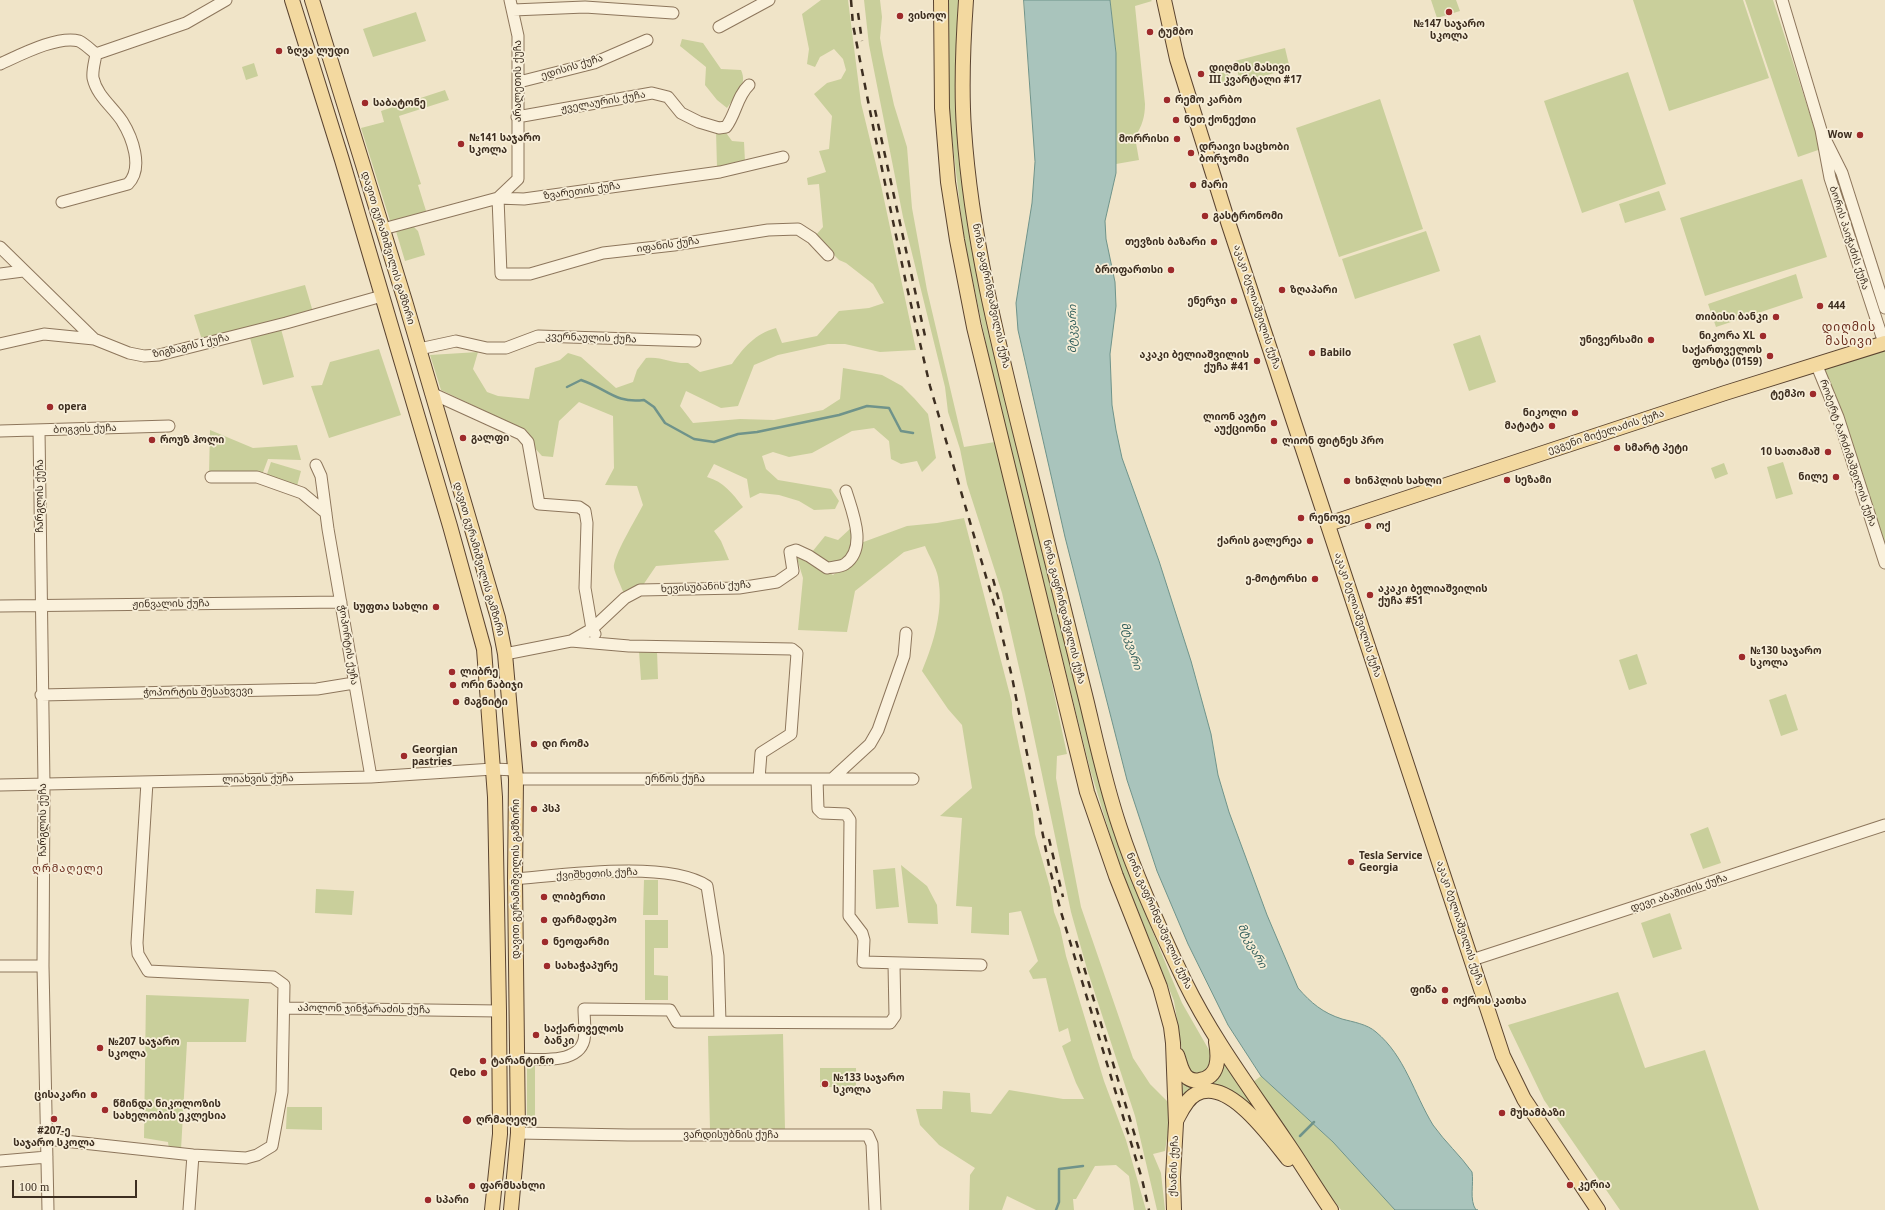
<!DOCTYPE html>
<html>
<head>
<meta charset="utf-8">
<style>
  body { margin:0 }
  #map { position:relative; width:1885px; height:1210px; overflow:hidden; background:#f0e4c8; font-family:Georgia,serif }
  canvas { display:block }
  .scale { position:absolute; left:12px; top:1180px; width:125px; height:18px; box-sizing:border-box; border:2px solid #3d2e20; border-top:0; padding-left:5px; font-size:12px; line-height:14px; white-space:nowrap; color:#3d2e20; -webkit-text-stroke:3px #f7eed8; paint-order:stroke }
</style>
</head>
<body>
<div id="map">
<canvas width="1885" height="1210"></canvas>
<div class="scale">100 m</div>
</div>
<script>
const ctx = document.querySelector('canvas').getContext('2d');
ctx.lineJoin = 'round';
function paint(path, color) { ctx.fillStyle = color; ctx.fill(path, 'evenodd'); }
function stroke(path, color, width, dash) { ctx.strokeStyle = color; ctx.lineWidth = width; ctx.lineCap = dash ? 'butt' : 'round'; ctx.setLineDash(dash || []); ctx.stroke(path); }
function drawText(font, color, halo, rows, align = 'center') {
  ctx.font = font + ' Georgia,"Noto Sans Georgian",serif'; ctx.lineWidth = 3.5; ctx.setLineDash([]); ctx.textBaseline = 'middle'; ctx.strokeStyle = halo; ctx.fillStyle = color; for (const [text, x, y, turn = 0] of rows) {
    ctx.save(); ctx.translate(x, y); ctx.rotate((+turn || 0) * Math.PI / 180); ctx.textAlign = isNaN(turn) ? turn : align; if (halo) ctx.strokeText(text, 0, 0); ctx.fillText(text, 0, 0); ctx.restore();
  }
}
const green = new Path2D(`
  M821,0h27l13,103 20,82 35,165 -36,2 -35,-8h-17l-50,11 -24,10 -16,41 -17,2 -35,-17 -6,15 13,17 47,-4 34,1 49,-10 17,-11 3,-31 39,7 20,11 12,12 14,16 8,44 -14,14 -5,-11 -16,3 -10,-5 -2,-18 -15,-13 -22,3 -40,22 -23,4 -16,-5 -11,4 4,13 12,11 53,9 8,12 -4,8 -21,1 -15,-9 -20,-6 -19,-2 -10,5 -3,-19 -33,-15 -7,13c17,5 25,16 36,30l-29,24 7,10 8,19 -73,6 -15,22 -17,6c-3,-8 -9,-20 -10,-26 -2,-10 23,-51 29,-63l-6,-19 -32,-1 9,-17 -1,-52 -34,-14 -20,19 -6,36 -11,-1 -10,-11 -5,-14 -86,-41 -11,-35 48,-3 -5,17 14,23 11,4 31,3 6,-31 25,-8 8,-7 13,4 35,31 17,-6 4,-12 9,-12c15,-2 27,6 42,5l12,9 32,-8c12,-17 23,-30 44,-36l6,15 35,-7 22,-25 30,-3 15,-5 -11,-19 -27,-21 -7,-3 -24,-24 8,-9 -4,-43 -11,1 -1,-7 19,-6 -7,-21 10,-2 3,-33 -18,-22 13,-11 14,-4 5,-9 -3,-11 -9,-10 -14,8 -5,10 -8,-3 2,-15 -7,-35z
  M864,0h16l2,17 -2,21 3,17 11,50 13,42 5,61 15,82 37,157 31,-5 35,140 37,172 -10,2 -1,22 25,129 52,151 17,26 22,22 -7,45 -12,3 8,19 4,37h-8l-22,-94 -48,-147 -16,-57 -46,-218 -23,-101 -35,-109 -7,-35 -12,-37 -3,-25 -42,-170 -34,-172z
  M948,0h10l-3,80 4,84 18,110 32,143 96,388 23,66 44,108 10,24 31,54 -7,15 -14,2 -8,-11 -10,-62 -56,-140 -28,-92 -95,-383 -31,-147 -13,-109 -3,-50z
  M1110,0h41l1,1 -17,5 10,98c0,13 -3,22 -10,33l4,23 -23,4v-111z
  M1431,0h25l4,11 -23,7z
  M1633,0h110l26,78 -100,33z
  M1745,0h28l48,149 -23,8z
  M416,12l10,29 -53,16 -10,-28z
  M682,39l21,4 18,26 20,1c7,15 -5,26 -14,38l-10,-8 -12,-15 1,-18 -26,-21z
  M1285,48l5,21 -50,13 -5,-21z
  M254,63l4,13 -12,4 -4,-13z
  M1228,67l2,14 -16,3 -2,-13z
  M1628,72l38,112 -84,29 -38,-112z
  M445,90l4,10 -50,16 22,68 -3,1 9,29 -36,10 -30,-96 23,-6 -3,-11z
  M1380,99l43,130 -84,28 -43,-129z
  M724,130l8,11 12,1 1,20 -28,5 -1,-36z
  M1802,179l25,78 -122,39 -25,-78z
  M1659,191l7,19 -41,13 -6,-19z
  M411,224l7,7 7,24 -20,6 -10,-33z
  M1426,231l14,40 -85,28 -13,-40z
  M1796,274l7,24 -87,29 -8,-23z
  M305,285l8,27 -111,28 -8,-25z
  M281,329l13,48 -31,8 -13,-47z
  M1480,335l16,47 -27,9 -16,-47z
  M379,349l22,66 -72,23 -18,-52 11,-1 8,-23z
  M1885,349v202l-62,-181z
  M210,430l43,18 44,-3 4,15 -33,-1 -6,16 -53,-1z
  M271,462l30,9 -4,15 -31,-9z
  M1783,462l10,32 -17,5 -9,-32z
  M1724,463l4,11 -13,5 -4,-11z
  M964,518l48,185v10l21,100 2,21 15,53 4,25 6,16 6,28 38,125 22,59 20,70h-12l-5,-34 -13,-11 -21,1 -19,33h-3l1,11h-38l-29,-14 -5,14h-33l1,-35 5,-7 -36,-23 -19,-20 -4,-16h26l1,-18 27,2 1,19 20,2 18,-24 54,9h21l-8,-16 -14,-37 9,-5 -3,-13 -9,4 -13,-54 -13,1 -4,-8 9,-10 -17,-50 -12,2v22l-38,-2 1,-26 -16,-1 6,-88 -22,-2 32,-28 -10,-63 -14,-16 -26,-38c12,-29 22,-61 16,-94 -2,-10 -9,-21 -13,-31l-21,6 -49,39 -8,41 -49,-2 5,-52 -7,-23 37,20 20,-15 5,-16 49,-18 30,-3z
  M852,527c2,23 0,33 -24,38l-16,-13 13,-16 13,4z
  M657,650l1,29 -17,1 -2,-29z
  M1637,654l10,30 -18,6 -10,-30z
  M1786,694l12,36 -17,6 -12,-36z
  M1708,827l13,36 -18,6 -13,-35z
  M901,865l26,21 10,19 1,19 -30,-1z
  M895,868l4,39 -23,2 -3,-39z
  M644,880h14v35h-15z
  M316,889l38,2 -2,24 -37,-2z
  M1670,913l12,36 -29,9 -12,-35z
  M645,920h23v28h-14v27l14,1v24h-23z
  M1618,992l27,76 60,-18 54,160h-139l-76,-110 -36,-75z
  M146,995l103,4 -3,43h-59l-6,108 -12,-1 -1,-7 -24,-4z
  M783,1034l2,96 -75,1 -2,-95z
  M1223,1062l39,57 -34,-27 -46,11 -2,-24 6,4z
  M527,1063h8v57h-8z
  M820,1068h36v19h-36z
  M1261,1076l72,66 62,68h-54l-30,-41 -58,-87z
  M287,1107h35v23l-36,-1z`);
const water = new Path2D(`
  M1024,0h86l6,53v120l-11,48 1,18 9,43 1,24 -6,48 2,51 4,25 6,28 37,103 32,100 20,73 7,41 11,37 38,103 31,73c13,15 25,25 44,31 11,3 25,5 34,13 29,24 38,62 57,93 12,17 27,30 39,47 2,12 -3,28 4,38h2h-83l-62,-68 -72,-66 -33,-51 -40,-81 -31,-73 -30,-91 -62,-243 -47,-207 -2,-27 16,-100 3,-41z`);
const stream = new Path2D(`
  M567,387l14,-7c25,8 34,24 63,20l10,7 11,16 29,16 20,3 24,-8 19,-2 82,-17 28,-9 22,2 12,23 12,2
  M1300,1136l14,-14
  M1056,1210l3,-8v-33l24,-3`);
const minor = new Path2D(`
  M510,0l8,36v143l-20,19 3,76h29l73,-21 71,-8 94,-15 30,-1 14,9 16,17
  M1782,0l39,130 9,48 54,165
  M513,10l72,-3 88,6
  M719,27l50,-27
  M0,64c20,-9 58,-29 79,-23 6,3 12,9 17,13l90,-31 40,-23
  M519,82l75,-19 53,-23
  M517,117l135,-24 16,4 13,16 18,9 20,6 7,-1c10,-13 11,-31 23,-42
  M1826,141l16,32 43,135
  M62,202l66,-18c16,-16 4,-47 -6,-63 -10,-15 -25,-25 -29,-43 -1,-8 2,-17 3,-24
  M383,229l115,-31 26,1 196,-27 63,-15
  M0,247l94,92
  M0,274l23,-3
  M0,344l44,-10 50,5 35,14 15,3 15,-1 127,-32 96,-27
  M419,349l37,-8 31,7h19l32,-12 157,5
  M1817,366l21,51 47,146
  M431,393l90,41 7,8 11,62 40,3 6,4 2,12 -2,65 7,41 3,5
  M39,430l5,354 -1,182 5,244
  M0,431l169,-5
  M316,465l5,11 7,53 43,248
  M211,477h46l45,16 24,20
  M0,606l341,-4
  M571,641l21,-12 33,-31 15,-8 99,-2 38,-6 16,-11 -3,-19 6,-2 13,6 18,12c6,-1 14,-1 18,-4 23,-16 7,-53 1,-73
  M505,654l66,-13 58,5 163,3 5,4 -6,81 -30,19 -2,26
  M41,695l276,-6 37,-6
  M833,778l37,-34 8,-14 26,-74 2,-23
  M516,779h397
  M817,779l1,30 4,4 24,1 4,6 -1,96 13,17 2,7 -1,22 118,3
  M0,785l371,-8 122,-8 23,1
  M515,879c48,-4 152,-19 192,7l11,70 2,66
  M1472,960l413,-135
  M0,966h43
  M285,1008l214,3
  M517,1059c19,0 61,6 67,-19 2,-9 0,-21 0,-31l86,1 7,12 213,1 5,-7 -1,-52
  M518,1133l110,2h240l4,9 3,66
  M46,1139l147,16 53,3 11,-3 15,-9 10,-54 2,-107 -11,-8 -125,-6 -10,-17 -1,-11 10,-161
  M0,1161l47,-4
  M189,1210l4,-55`);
const major = new Path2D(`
  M292,0l50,160 108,366 34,123 11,148 4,214 1,123 -8,76
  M312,0l93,301 93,317 7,36 11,125 -1,100 3,254 -7,77
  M941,0l1,108 6,74 9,58 17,87 113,465 29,84 44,111 11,40 2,16 3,80 -3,54 1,33
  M966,0c-3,43 -5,86 -2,129 9,136 50,272 81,404 14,57 28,113 42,170 10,42 19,84 33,125 17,52 41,104 65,154 28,57 65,106 100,158 16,23 30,47 46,70
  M1164,0l13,59 51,163 275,834 21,43 74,111
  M1328,524l397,-131 160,-50
  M1177,1055c3,7 4,18 11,23 3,2 8,3 12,2 19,-3 19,-22 16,-38
  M1176,1121c5,-9 10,-22 20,-27 32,-18 75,44 92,65`);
const rail = new Path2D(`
  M851,0l2,25 21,106 32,152 24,103 67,228 15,63 37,189 12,46 81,267 7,31
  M858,13l4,28
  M875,110l50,226
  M993,579l9,33
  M1049,839l14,58
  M1076,941l66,218`);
const markers = [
  [1449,12,4,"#9e2a2b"],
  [900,16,4,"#9e2a2b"],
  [1150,32,4,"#9e2a2b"],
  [279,51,4,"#9e2a2b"],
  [1201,74,4,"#9e2a2b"],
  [1167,100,4,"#9e2a2b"],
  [365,103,4,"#9e2a2b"],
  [1176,120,4,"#9e2a2b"],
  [1860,135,4,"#9e2a2b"],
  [1177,139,4,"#9e2a2b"],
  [461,144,4,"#9e2a2b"],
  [1191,153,4,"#9e2a2b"],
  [1193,185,4,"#9e2a2b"],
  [1205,216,4,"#9e2a2b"],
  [1214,242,4,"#9e2a2b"],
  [1171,270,4,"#9e2a2b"],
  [1282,290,4,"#9e2a2b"],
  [1234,301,4,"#9e2a2b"],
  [1820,306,4,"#9e2a2b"],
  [1776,317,4,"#9e2a2b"],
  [1763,336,4,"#9e2a2b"],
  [1651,340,4,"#9e2a2b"],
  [1312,353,4,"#9e2a2b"],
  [1770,356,4,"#9e2a2b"],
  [1257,361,4,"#9e2a2b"],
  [1813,394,4,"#9e2a2b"],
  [50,407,4,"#9e2a2b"],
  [1575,413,4,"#9e2a2b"],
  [1274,423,4,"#9e2a2b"],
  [1552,426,4,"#9e2a2b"],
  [463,438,4,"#9e2a2b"],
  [152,440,4,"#9e2a2b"],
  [1274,441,4,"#9e2a2b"],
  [1617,448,4,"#9e2a2b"],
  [1828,452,4,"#9e2a2b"],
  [1836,477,4,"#9e2a2b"],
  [1507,480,4,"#9e2a2b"],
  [1347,481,4,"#9e2a2b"],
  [1301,518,4,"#9e2a2b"],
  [1368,526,4,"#9e2a2b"],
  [1310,541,4,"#9e2a2b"],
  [1315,579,4,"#9e2a2b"],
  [1370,595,4,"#9e2a2b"],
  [436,607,4,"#9e2a2b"],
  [1742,657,4,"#9e2a2b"],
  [452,672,4,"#9e2a2b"],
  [453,685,4,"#9e2a2b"],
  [456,702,4,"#9e2a2b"],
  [534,744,4,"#9e2a2b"],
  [404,756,4,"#9e2a2b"],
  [534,809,4,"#9e2a2b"],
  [1351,862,4,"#9e2a2b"],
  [544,897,4,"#9e2a2b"],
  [544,920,4,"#9e2a2b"],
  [545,942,4,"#9e2a2b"],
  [547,966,4,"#9e2a2b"],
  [1445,990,4,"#9e2a2b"],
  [1445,1001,4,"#9e2a2b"],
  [536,1035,4,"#9e2a2b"],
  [100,1048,4,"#9e2a2b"],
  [483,1061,4,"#9e2a2b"],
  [484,1073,4,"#9e2a2b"],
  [825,1084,4,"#9e2a2b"],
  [94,1095,4,"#9e2a2b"],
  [105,1110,4,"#9e2a2b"],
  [1502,1113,4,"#9e2a2b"],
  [54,1119,4,"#9e2a2b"],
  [467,1120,5,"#9e2a2b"],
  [1570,1185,4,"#9e2a2b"],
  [472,1186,4,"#9e2a2b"],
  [428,1200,4,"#9e2a2b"]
];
const poiNames = [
  ["ვისოლ",908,16],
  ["№147 საჯარო",1449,24,"center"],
  ["სკოლა",1449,36,"center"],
  ["ტუმბო",1158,32],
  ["ზღვა ლუდი",287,51],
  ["დიღმის მასივი",1209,68],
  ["III კვარტალი #17",1209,80],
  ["რემო კარბო",1175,100],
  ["საბატონე",373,103],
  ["ნეთ ქონექთი",1184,120],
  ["Wow",1852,135,"right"],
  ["№141 საჯარო",469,138],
  ["სკოლა",469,150],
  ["მორრისი",1169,139,"right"],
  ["დრაივი საცხობი",1199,147],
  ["ბორჯომი",1199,159],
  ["მარი",1201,185],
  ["გასტრონომი",1213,216],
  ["თევზის ბაზარი",1206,242,"right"],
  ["ბროფართსი",1163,270,"right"],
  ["ზღაპარი",1290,290],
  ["ენერჯი",1226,301,"right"],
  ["444",1828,306],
  ["თიბისი ბანკი",1768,317,"right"],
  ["ნიკორა XL",1755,336,"right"],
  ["უნივერსამი",1643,340,"right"],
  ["საქართველოს",1762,350,"right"],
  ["ფოსტა (0159)",1762,362,"right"],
  ["Babilo",1320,353],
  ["აკაკი ბელიაშვილის",1249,355,"right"],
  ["ქუჩა #41",1249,367,"right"],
  ["ტემპო",1805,394,"right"],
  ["opera",58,407],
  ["ნიკოლი",1567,413,"right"],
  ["ლიონ ავტო",1266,417,"right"],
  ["აუქციონი",1266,429,"right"],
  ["მატატა",1544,426,"right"],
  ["გალფი",471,438],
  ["როუზ ჰოლი",160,440],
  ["ლიონ ფიტნეს პრო",1282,441],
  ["სმარტ პეტი",1625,448],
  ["10 სათამაშ",1820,452,"right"],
  ["ნილე",1828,477,"right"],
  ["სეზამი",1515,480],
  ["ხინპლის სახლი",1355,481],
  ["რენოვე",1309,518],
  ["ოქ",1376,526],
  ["ქარის გალერეა",1302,541,"right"],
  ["ე-მოტორსი",1307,579,"right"],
  ["აკაკი ბელიაშვილის",1378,589],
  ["ქუჩა #51",1378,601],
  ["სუფთა სახლი",428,607,"right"],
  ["№130 საჯარო",1750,651],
  ["სკოლა",1750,663],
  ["ლიბრე",460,672],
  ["ორი ნაბიჯი",461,685],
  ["მაგნიტი",464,702],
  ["დი რომა",542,744],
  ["Georgian",412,750],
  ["pastries",412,762],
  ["პსპ",542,809],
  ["Tesla Service",1359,856],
  ["Georgia",1359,868],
  ["ლიბერთი",552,897],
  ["ფარმადეპო",552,920],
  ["ნეოფარმი",553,942],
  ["სახაჭაპურე",555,966],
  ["ფიწა",1437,990,"right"],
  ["ოქროს კათხა",1453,1001],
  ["საქართველოს",544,1029],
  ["ბანკი",544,1041],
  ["№207 საჯარო",108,1042],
  ["სკოლა",108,1054],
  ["ტარანტინო",491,1061],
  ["Qebo",476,1073,"right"],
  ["№133 საჯარო",833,1078],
  ["სკოლა",833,1090],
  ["ცისაკარი",86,1095,"right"],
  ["წმინდა ნიკოლოზის",113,1104],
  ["სახელობის ეკლესია",113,1116],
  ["მუხამბაზი",1510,1113],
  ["ღრმაღელე",476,1120],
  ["#207-ე",54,1131,"center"],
  ["საჯარო სკოლა",54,1143,"center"],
  ["კერია",1578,1185],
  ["ფარმსახლი",480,1186],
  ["სპარი",436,1200]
];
const streetNames = [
  ["ედისის ქუჩა",572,67,-17],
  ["არალეთის ქუჩა",518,81,-90],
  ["ჟველაურის ქუჩა",603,102,-10],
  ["ზვარეთის ქუჩა",582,191,-8],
  ["ბორის პაიჭაძის ქუჩა",1849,238,72],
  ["იფანის ქუჩა",668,245,-8],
  ["დავით გურამიშვილის გამზირი",388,248,73],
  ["ნონა გაფრინდაშვილის ქუჩა",991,296,78],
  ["აკაკი ბელიაშვილის ქუჩა",1257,307,72],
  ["კვერნაულის ქუჩა",591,338,2],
  ["ზიგზაგის I ქუჩა",191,346,-13],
  ["ბოგვის ქუჩა",85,429,-2],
  ["ევგენი მიქელაძის ქუჩა",1606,432,-18],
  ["რობერტ ბარძიმაშვილის ქუჩა",1848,453,71],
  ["ჩარგლის ქუჩა",40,496,-90],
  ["დავით გურამიშვილის გამზირი",479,559,74],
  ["ხევისუბანის ქუჩა",706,587,-3],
  ["ჟინვალის ქუჩა",171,604,-1],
  ["ნონა გაფრინდაშვილის ქუჩა",1064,612,76],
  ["აკაკი ბელიაშვილის ქუჩა",1358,615,72],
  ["ჭოპორტის ქუჩა",348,645,81],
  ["ჭოპორტის შესახვევი",198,692,-1],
  ["ლიახვის ქუჩა",258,779,-1],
  ["ერწოს ქუჩა",675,779],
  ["ჩარგლის ქუჩა",43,820,-90],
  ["ქვიშხეთის ქუჩა",597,874,-3],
  ["დავით გურამიშვილის გამზირი",516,879,-90],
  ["დევი აბაშიძის ქუჩა",1679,893,-18],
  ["ნონა გაფრინდაშვილის ქუჩა",1159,921,66],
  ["აკაკი ბელიაშვილის ქუჩა",1460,923,72],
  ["აპოლონ ჯინჭარაძის ქუჩა",364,1009,1],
  ["ვარდისუბნის ქუჩა",731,1135],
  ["ქსანის ქუჩა",1174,1166,-88]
];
const waterNames = [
  ["მტკვარი",1073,329,-90],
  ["მტკვარი",1131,646,74],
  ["მტკვარი",1252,946,62]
];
const neighbourhoodNames = [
  ["ღრმაღელე",68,869]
];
const quarterNames = [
  ["დიღმის",1849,328],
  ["მასივი",1849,342]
];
paint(green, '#c9cf9b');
paint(water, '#a9c4bc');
stroke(water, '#6f938a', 1);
stroke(stream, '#6f938a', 2.5);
stroke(minor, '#8d765c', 13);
stroke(major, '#5b4430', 16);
stroke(minor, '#faf1dc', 11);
stroke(major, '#f3d9a0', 14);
stroke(rail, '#3d2e20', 2.5, [7, 7]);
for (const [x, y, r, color] of markers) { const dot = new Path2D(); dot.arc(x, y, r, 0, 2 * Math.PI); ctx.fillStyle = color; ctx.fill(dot); stroke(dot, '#f7eed8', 1.5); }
drawText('bold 10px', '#3d2e20', '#f7eed8', poiNames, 'left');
drawText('10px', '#3d2e20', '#f7eed8', streetNames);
drawText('italic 11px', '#2f5d5a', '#f7eed8', waterNames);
ctx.letterSpacing = '1px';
drawText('11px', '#6b2e1e', '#f7eed8', neighbourhoodNames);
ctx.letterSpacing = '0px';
ctx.letterSpacing = '1px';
drawText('12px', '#6b2e1e', '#f7eed8', quarterNames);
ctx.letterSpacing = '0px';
</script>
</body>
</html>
